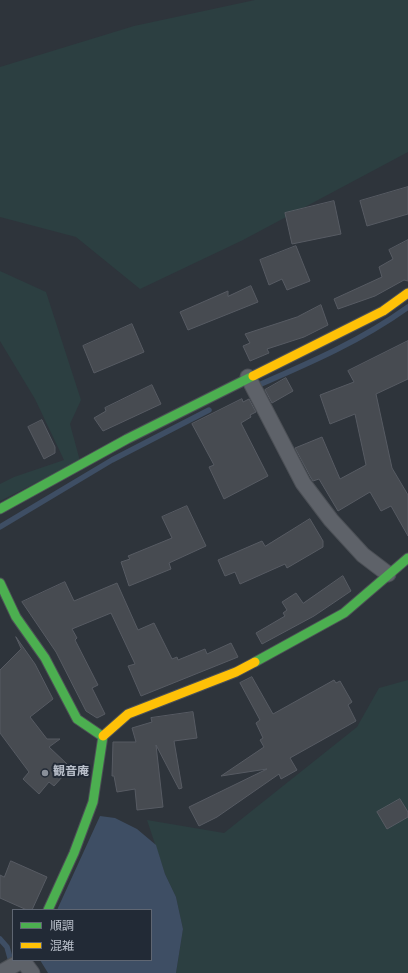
<!DOCTYPE html>
<html>
<head>
<meta charset="utf-8">
<style>
  body { margin:0 }
  #map { position:relative; width:408px; height:973px; overflow:hidden; background:#2e343b; font-family:Overpass,"Noto Sans JP",sans-serif }
  canvas { display:block }
  .legend { position:absolute; left:12px; top:909px; width:140px; height:52px; box-sizing:border-box; background:#222a36; border:1px solid #5f6672; margin:0; padding:5px 7px; list-style:none; font-size:12px; color:#bac0cb }
  .legend li { display:flex; align-items:center; gap:8px; height:20px }
  .legend b { width:20px; border:1px solid #5f6672 }
</style>
</head>
<body>
<div id="map">
<canvas width="408" height="973"></canvas>
<ul class="legend">
<li><b style="height:5px;background:#4caf50"></b>順調</li>
<li><b style="height:5px;background:#ffc107"></b>混雑</li>
</ul>
</div>
<script>
const ctx = document.querySelector('canvas').getContext('2d');
ctx.lineJoin = 'round';
function paint(path, color) { ctx.fillStyle = color; ctx.fill(path, 'evenodd'); }
function stroke(path, color, width, dash) { ctx.strokeStyle = color; ctx.lineWidth = width; ctx.lineCap = dash ? 'butt' : 'round'; ctx.setLineDash(dash || []); ctx.stroke(path); }
function drawText(font, color, halo, rows, align = 'center') {
  ctx.font = font + ' Overpass,"Noto Sans JP",sans-serif'; ctx.lineWidth = 4; ctx.setLineDash([]); ctx.textBaseline = 'middle'; ctx.strokeStyle = halo; ctx.fillStyle = color; for (const [text, x, y, turn = 0] of rows) {
    ctx.save(); ctx.translate(x, y); ctx.rotate((+turn || 0) * Math.PI / 180); ctx.textAlign = isNaN(turn) ? turn : align; if (halo) ctx.strokeText(text, 0, 0); ctx.fillText(text, 0, 0); ctx.restore();
  }
}
const green = new Path2D(`
  M255,0h153v152l-165,88 -103,49 -64,-52 -76,-20v-150l134,-41z
  M0,271l46,21 35,108 -11,24 10,37 -80,40v-17l14,-7 50,-17 -29,-61 -35,-58z
  M408,680v293h-232l7,-44 -7,-32 -11,-23 -18,-54 77,13 133,-106 22,-39z`);
const water = new Path2D(`
  M100,816l15,2 22,11 19,16 9,29 11,23 7,32 -7,44h-128l-8,-13h111v-50h-94z`);
const stream = new Path2D(`
  M254,387c53,-23 107,-46 154,-80
  M0,527l112,-67 97,-50
  M0,939l7,8 5,18`);
const building = new Path2D(`
  M408,187v27l-41,12 -7,-25z
  M334,201l7,33 -49,10 -7,-31z
  M408,240v41l-4,-1 -29,16 -37,13 -4,-10 48,-22 -3,-10 14,-8 -4,-9z
  M296,246l14,35 -23,9 -5,-11 -13,6 -9,-25z
  M251,286l7,16 -70,28 -8,-18 48,-21v5z
  M321,305l7,20 -24,12 -37,12 2,4 -19,8 -7,-15 7,-3 -5,-9 52,-17z
  M132,324l12,28 -50,21 -11,-27z
  M408,341v38l-32,15 16,74 16,27v41l-17,-30 -10,5 -11,-19 -32,19 -19,-32 -6,2 -2,-3 -16,-30 27,-11 18,42 26,-14 -11,-51 -25,10 -10,-29 34,-13 -6,-11z
  M286,378l7,13 -21,12 -7,-13z
  M152,385l9,19 -58,27 -9,-13 12,-7 -1,-3z
  M242,399l1,3 6,-3 7,13 -6,3 1,2 -10,6 27,53 -44,23 -15,-32 5,-2 -22,-41z
  M42,420l13,27v6l-11,6 -16,-32z
  M187,506l19,40 -37,17 2,6 -42,17 -8,-24 9,-3 -2,-3 44,-18 -10,-21z
  M310,519l13,22v6l-36,21 -2,-4 -45,20 -5,-12 -10,4 -7,-16 44,-19 3,5z
  M343,576l8,15 -37,25 -52,28 -6,-11 29,-17 -2,-3 4,-3 -5,-8 14,-9 7,10z
  M65,582l9,19 43,-18 21,47 16,-7 18,36 5,-2 1,3 27,-11 2,5 24,-11 7,14 -97,39 -13,-30 7,-2 -24,-51 -39,16 5,9 -2,2 23,45 -6,3 13,26 -8,4 -11,-7 -30,-59 -34,-50z
  M16,637l19,27 18,35 -23,18 17,22h13l-11,8 18,17 -7,7 4,4 -10,11 -5,-4 -10,12 -16,-15 6,-7 -29,-39v-63l21,-21z
  M252,677l21,37 61,-34 2,3 4,-2 12,21 -4,3 8,16 -66,37 7,12 -16,9 -2,-5 -62,43 -18,9 -10,-19 78,-38 -46,7 43,-29 -4,-7 3,-2 -7,-15 4,-3 -20,-37z
  M193,712l4,26 -23,3 8,47 -3,1 -23,-44 7,62 -26,3 -2,-21 -18,3 -3,-16h-2l1,-34h23l-4,-14 20,-6 -1,-4z
  M400,799l8,13v5l-21,12 -10,-17z
  M11,861l36,16 -15,33h-5l-27,-12v-23l4,2z`);
const street = new Path2D(`
  M248,377l55,106 28,37 32,35 25,19
  M23,961l9,12
  M0,973l23,-13`);
const fast = new Path2D(`
  M0,509l127,-70 126,-63
  M0,583l16,34 29,41 32,61 25,17
  M255,662l89,-49 64,-55
  M48,910l26,-57 19,-51 10,-66`);
const slow = new Path2D(`
  M253,376l130,-65 25,-18
  M103,736l25,-22 108,-42 19,-10`);
const markers = [
  [45,773,4,"#898f99"]
];
const poiNames = [
  ["観音庵",53,773]
];
paint(green, '#2c3f41');
paint(water, '#3e4e64');
stroke(stream, '#3e4e64', 5.5);
paint(building, '#474b51');
stroke(building, '#575b63', 1);
stroke(street, '#4c5056', 17);
stroke(fast, '#4c5056', 11);
stroke(slow, '#4c5056', 11);
stroke(street, '#5e6269', 15);
stroke(fast, '#4caf50', 9);
stroke(slow, '#ffc107', 9);
for (const [x, y, r, color] of markers) { const dot = new Path2D(); dot.arc(x, y, r, 0, 2 * Math.PI); ctx.fillStyle = color; ctx.fill(dot); stroke(dot, '#222a36', 1.5); }
drawText('bold 12px', '#bac0cb', '#222a36', poiNames, 'left');
</script>
</body>
</html>
